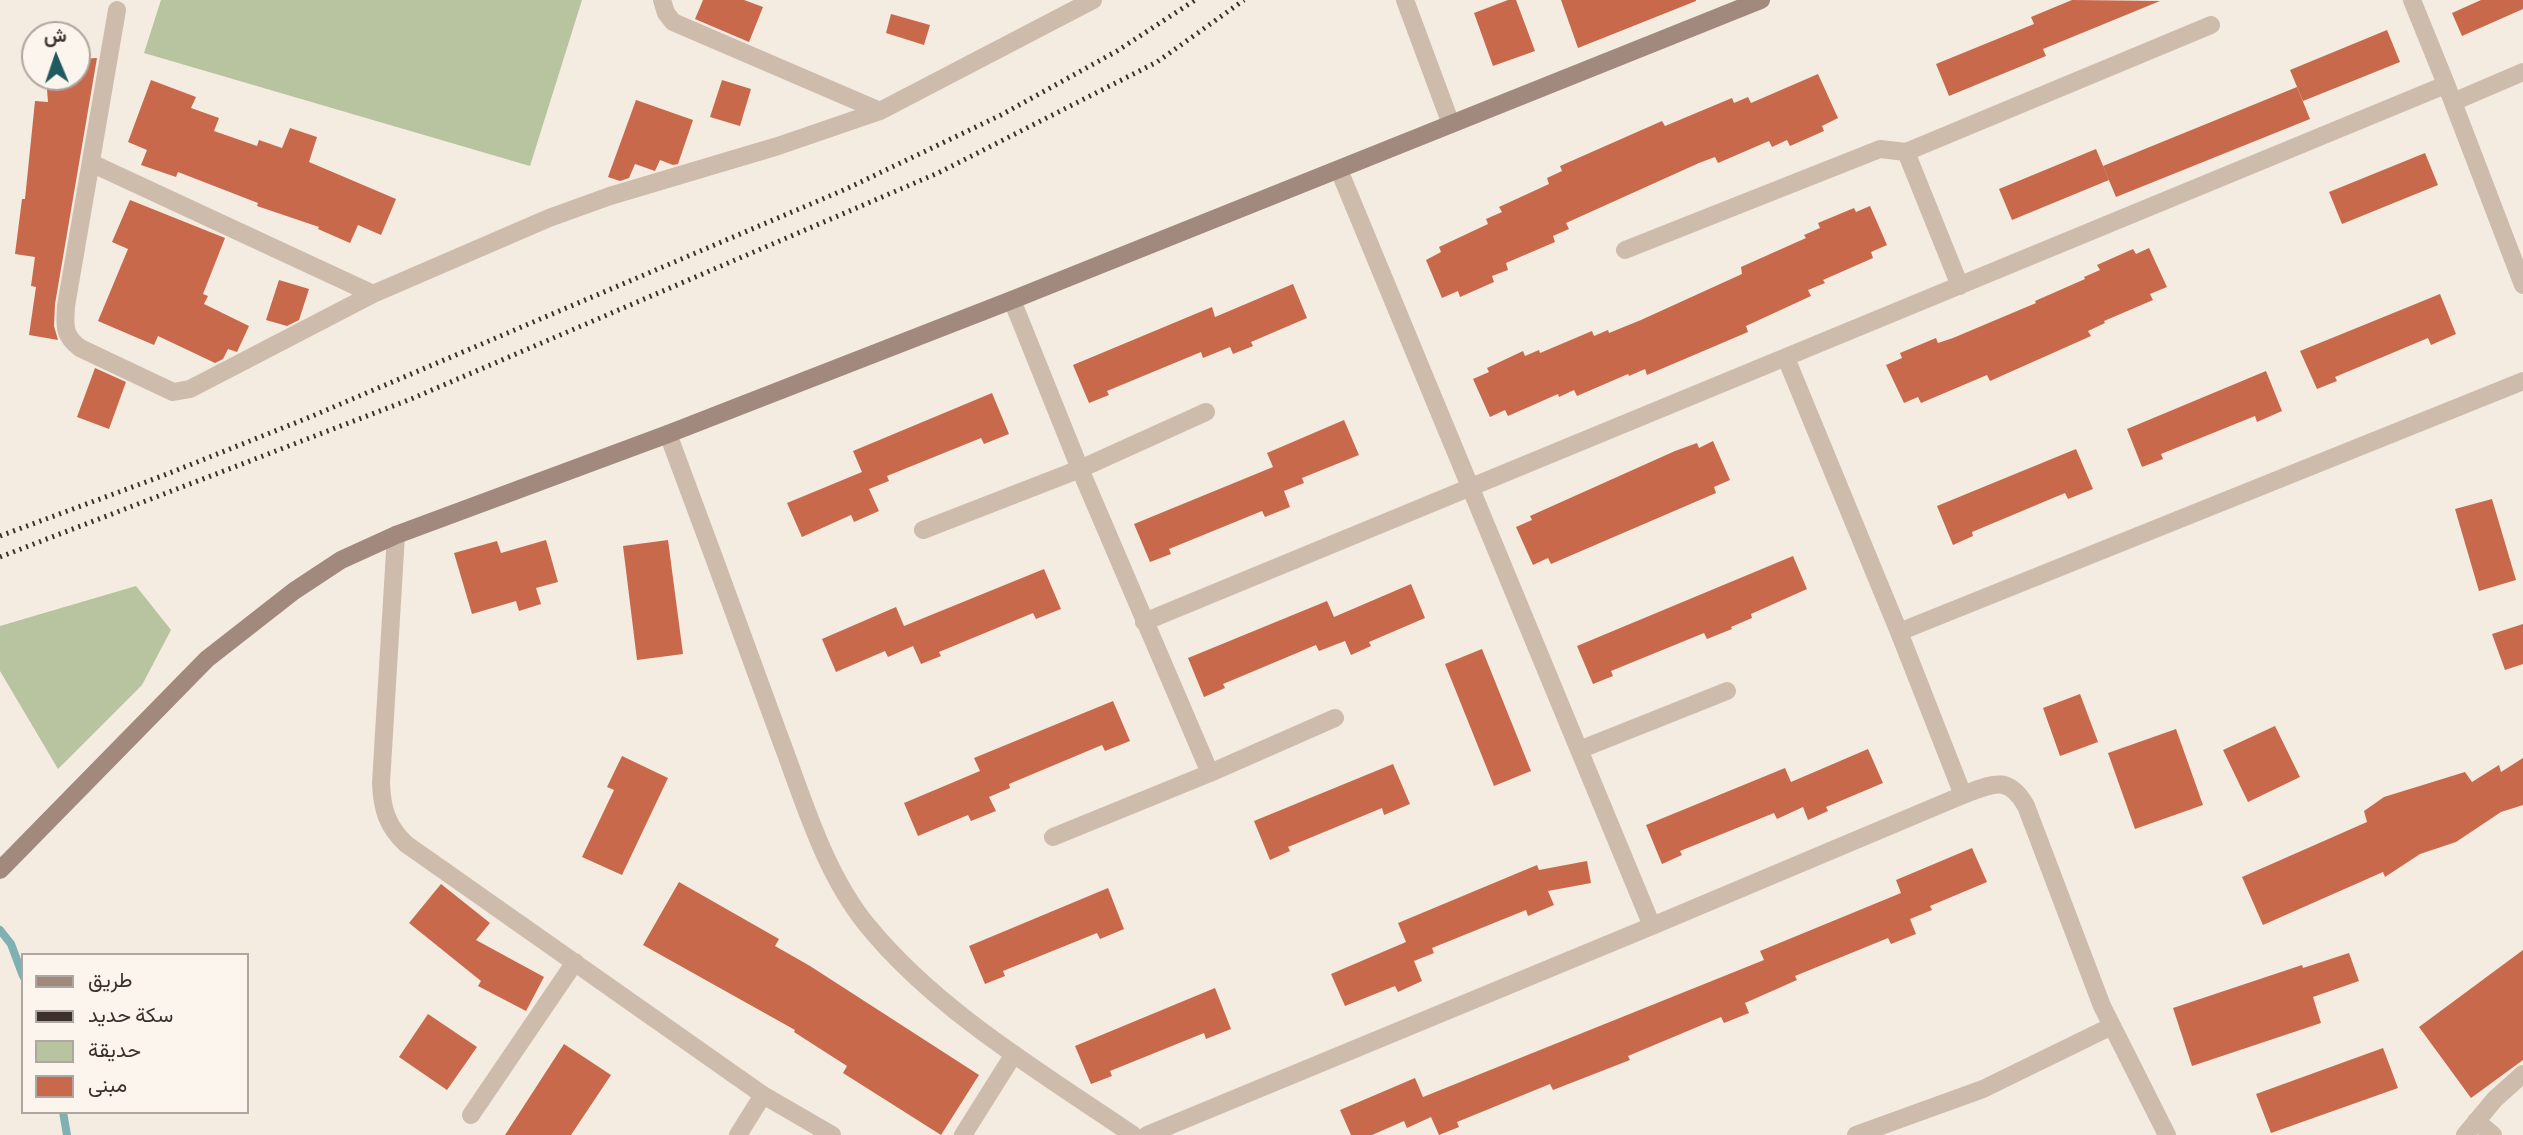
<!DOCTYPE html>
<html>
<head>
<meta charset="utf-8">
<style>
  body { margin:0 }
  #map { position:relative; width:2523px; height:1135px; overflow:hidden; background:#f4ebe1; font-family:"Source Sans 3",Vazirmatn,sans-serif }
  canvas { display:block }
  .legend { position:absolute; left:21px; top:953px; width:228px; height:161px; box-sizing:border-box; background:#fbf5ee; border:2px solid #aea6a0; margin:0; padding:9px 12px; list-style:none; font-size:21px; color:#3b302b }
  .legend li { display:flex; align-items:center; gap:14px; height:35px }
  .legend b { width:35px; border:2px solid #aea6a0 }
  .north { position:absolute; left:21px; top:21px; width:70px; height:70px; box-sizing:border-box; background:#fbf5ee; border:2px solid #aea6a0; border-radius:50%; rotate:358deg; font-size:19px; font-weight:700; line-height:28px; text-align:center; color:#3b302b }
  .north::after { content:''; display:block; margin:auto; width:24px; height:32px; background:#1f5a5e; clip-path:polygon(50% 0,100% 100%,50% 72%,0 100%) }
</style>
</head>
<body>
<div id="map">
<canvas width="2523" height="1135"></canvas>
<ul class="legend">
<li><b style="height:9px;background:#a18a7d"></b>طريق</li>
<li><b style="height:9px;background:#3b302b"></b>سكة حديد</li>
<li><b style="height:19px;background:#b8c4a0"></b>حديقة</li>
<li><b style="height:19px;background:#c8694b"></b>مبنى</li>
</ul>
<div class="north">ش</div>
</div>
<script>
const ctx = document.querySelector('canvas').getContext('2d');
ctx.lineJoin = 'round';
function paint(path, color) { ctx.fillStyle = color; ctx.fill(path, 'evenodd'); }
function stroke(path, color, width, dash) { ctx.strokeStyle = color; ctx.lineWidth = width; ctx.lineCap = dash ? 'butt' : 'round'; ctx.setLineDash(dash || []); ctx.stroke(path); }
const green = new Path2D(`
  M161,0h421l-52,166 -386,-113z
  M136,586l35,44 -29,55 -84,84 -58,-98v-45z`);
const stream = new Path2D(`
  M0,930l11,14 12,32
  M63,1112l4,23`);
const building = new Path2D(`
  M703,0h41l19,7 -14,35 -54,-23z
  M1508,0h8l19,51 -42,15 -19,-53z
  M1561,0h135v1l-118,47z
  M2072,0l88,1 -117,48 3,7 -97,40 -13,-32 98,-40 -3,-7z
  M2481,0h42v9l-61,27 -10,-23z
  M891,14l39,11 -6,20 -38,-12z
  M2387,30l13,32 -97,39 -13,-31z
  M97,58l-42,246 -1,22 4,14 -29,-5 7,-48 -5,-1 4,-29 -20,-3 7,-55h3l10,-98 13,1 -2,-25h31v-18z
  M1818,74l20,44 -16,8 2,5 -34,15 -3,-6 -15,7 -3,-6 -51,22 -3,-6 -16,6 -133,60 3,6 -16,7 2,6 -49,21 2,7 -16,6 2,6 -34,15 -2,-6 -16,7 -16,-38 15,-8 -2,-5 49,-23 -2,-5 16,-7 -3,-5 50,-23 -2,-6 15,-7 -2,-5 102,-45 3,5 67,-28 2,5 14,-6 3,6z
  M151,80l45,17 -5,11 28,10 -5,13 43,15 2,-6 23,8 8,-20 27,9 -8,25 87,37 -15,36 -23,-10 -8,18 -32,-14 1,-2 -62,-21 1,-3 -80,-31 -2,5 -35,-12 6,-15 -19,-8z
  M722,80l29,9 -11,37 -30,-9z
  M2297,87l13,32 -194,78 -13,-31z
  M636,100l57,20 -15,44 -5,1 -13,-5 -5,11 -20,-7 -6,14 -9,3 -12,-4z
  M2096,149l13,31 -97,40 -13,-31z
  M2425,153l13,32 -96,39 -13,-32z
  M130,200l95,38 -22,56 5,2 -4,8 45,22 -12,26 -9,-3 -5,10 -8,4 -57,-27 -4,9 -56,-24 30,-72 -16,-7z
  M1870,206l17,39 -16,7 2,6 -50,22 2,3 -17,7 3,6 -65,30 2,6 -101,43 -2,-6 -16,7 -1,-2 -51,22 -3,-6 -15,7 -1,-3 -50,22 -3,-6 -15,7 -17,-38 16,-7 -2,-4 36,-17 2,5 14,-6 1,3 52,-22 2,5 14,-6 1,3 32,-13 101,-46 -1,-7 65,-29 -2,-3 16,-7 -2,-5 36,-15 2,4z
  M2149,248l18,39 -17,7 3,6 -49,21 1,2 -17,8 3,5 -101,45 -3,-6 -66,28 -3,-6 -14,6 -18,-38 16,-7 -2,-5 36,-15 2,5 15,-5 83,-35 -1,-2 50,-22 -1,-2 16,-7 -3,-5 36,-16 3,5z
  M279,280l30,9 -10,31 -12,6 -21,-6z
  M1293,284l14,34 -56,24 2,4 -20,8 -3,-7 -27,11 -2,-6 -94,39 2,4 -20,8 -16,-38 139,-58 3,10z
  M2440,294l16,40 -25,11 -3,-7 -93,39 2,4 -20,8 -17,-38z
  M95,368l31,14 -17,47 -32,-12z
  M2266,371l16,40 -25,11 -2,-6 -94,38 2,5 -21,8 -15,-38z
  M992,393l17,41 -25,10 -3,-6 -94,38 2,5 -20,8 10,22 -25,11 -3,-7 -49,22 -15,-34 75,-31 -9,-21z
  M1344,420l15,35 -57,23 2,5 -20,8 6,16 -25,10 -3,-6 -93,38 2,5 -21,8 -16,-38 139,-57 -6,-14z
  M1713,441l17,39 -16,7 2,6 -165,71 -3,-6 -15,7 -17,-38 16,-7 -2,-4 145,-65 22,-8 2,5z
  M2076,449l17,40 -25,10 -3,-6 -93,39 1,4 -20,9 -16,-39z
  M2492,499l24,81 -37,11 -24,-82z
  M546,540l12,42 -22,6 5,16 -22,7 -3,-10 -44,13 -18,-61 43,-12 4,12z
  M668,540l15,114 -46,6 -14,-114z
  M1793,556l14,33 -56,25 1,4 -21,9 1,2 -25,10 -3,-6 -93,38 2,5 -20,8 -16,-38z
  M1044,569l17,40 -25,10 -3,-6 -94,39 2,4 -20,8 -8,-18 -25,11 -3,-6 -49,21 -14,-33 74,-32 8,19z
  M1411,584l14,34 -56,24 2,4 -20,9 -6,-14 -26,10 -3,-6 -93,39 2,4 -21,9 -16,-39 139,-57 7,16z
  M2523,624v40l-18,6 -13,-36z
  M1482,649l49,122 -37,15 -49,-122z
  M2080,694l18,48 -38,14 -17,-48z
  M1113,701l17,40 -25,10 -3,-6 -93,39 1,4 -21,9 7,14 -25,10 -3,-6 -50,21 -14,-33 76,-32 -6,-13z
  M2275,726l25,51 -52,25 -25,-52z
  M2176,729l27,76 -68,24 -27,-76z
  M1868,749l15,34 -57,24 2,4 -20,9 -5,-13 -26,12 -3,-6 -94,38 2,4 -20,9 -16,-39 139,-57 6,14z
  M622,756l46,22 -46,97 -40,-18 32,-67 -7,-3z
  M2523,758v47l-22,7 -45,30 -36,12 -35,23 -2,-5 -120,53 -21,-48 125,-55 -3,-11 20,-14 81,-25 7,10 27,-17 2,7z
  M1393,764l17,40 -26,11 -2,-7 -94,39 2,4 -20,9 -16,-39z
  M1972,848l15,34 -57,24 2,4 -22,9 6,15 -25,10 -3,-6 -93,38 2,4 -52,23 4,10 -25,10 -3,-6 -93,39 2,4 -77,30 -3,-6 -93,38 2,5 -20,8 -8,-18 -24,11 -3,-7 -32,14h-21l-11,-25 75,-32 8,19 341,-137 -4,-9 141,-58 -5,-13z
  M1587,861l4,22 -43,8 6,14 -26,11 -2,-6 -94,38 2,5 -20,8 8,20 -24,11 -3,-6 -50,20 -14,-32 75,-32 -8,-19 139,-58 2,5z
  M679,882l100,57 -4,7 35,20 169,109 -38,60 -98,-62 4,-7 -53,-34 1,-2 -152,-85z
  M441,884l49,39 -14,17 68,37 -18,34 -48,-25 3,-5 -72,-58z
  M1108,888l16,41 -24,10 -3,-6 -94,38 2,5 -20,8 -16,-38z
  M2523,950v110l-52,38 -52,-71z
  M2349,953l10,28 -46,16 8,26 -129,43 -19,-58 129,-43 1,3z
  M1215,988l16,41 -25,10 -2,-6 -94,38 2,5 -21,8 -16,-38z
  M428,1014l49,33 -30,43 -48,-33z
  M564,1044l47,31 -40,60h-66z
  M2383,1048l15,40 -127,45 -15,-39z`);
const street = new Path2D(`
  M662,0l4,13 7,9 207,89
  M1405,0l46,124
  M117,10l-51,296c-1,20 -3,29 14,42l93,44 17,-3 183,-95 176,-76 61,-22 168,-50 102,-35 213,-111
  M2446,84l77,201
  M2453,102l70,-30
  M1906,152l54,134
  M91,163l282,131
  M1339,170l313,756
  M1625,250l255,-101 26,3 305,-127
  M1012,300l68,169 130,304
  M1786,358l113,274 64,163
  M668,434c38,101 75,203 112,304 24,63 44,134 87,187 70,86 175,148 266,210
  M923,530l157,-61 126,-57
  M396,535l-15,248c1,26 6,43 25,61l357,251 69,40
  M1144,622l1294,-534 8,-4 -34,-84
  M1899,632l624,-251
  M1579,750l148,-59
  M1053,837l157,-64 125,-55
  M471,1115l104,-153
  M2476,1121l17,14
  M738,1135l25,-40
  M963,1135l51,-81
  M1147,1135l505,-209 311,-131c29,-11 45,-21 63,11l76,200 65,129
  M1856,1135l127,-46 129,-63
  M2465,1135l30,-36 28,-25`);
const secondary = new Path2D(`
  M0,870l207,-211 87,-68 47,-31 55,-25 272,-101 344,-134 749,-300`);
const rail = new Path2D(`
  M0,536l162,-60 148,-59 536,-228 155,-74 116,-64 78,-51
  M0,557l411,-158 527,-226 219,-111 87,-62`);
paint(green, '#b8c4a0');
stroke(stream, '#7fb0b2', 8);
paint(building, '#c8694b');
stroke(street, '#cdbbac', 18);
stroke(secondary, '#a18a7d', 18);
stroke(rail, '#3b302b', 5, [2, 5]);
</script>
</body>
</html>
